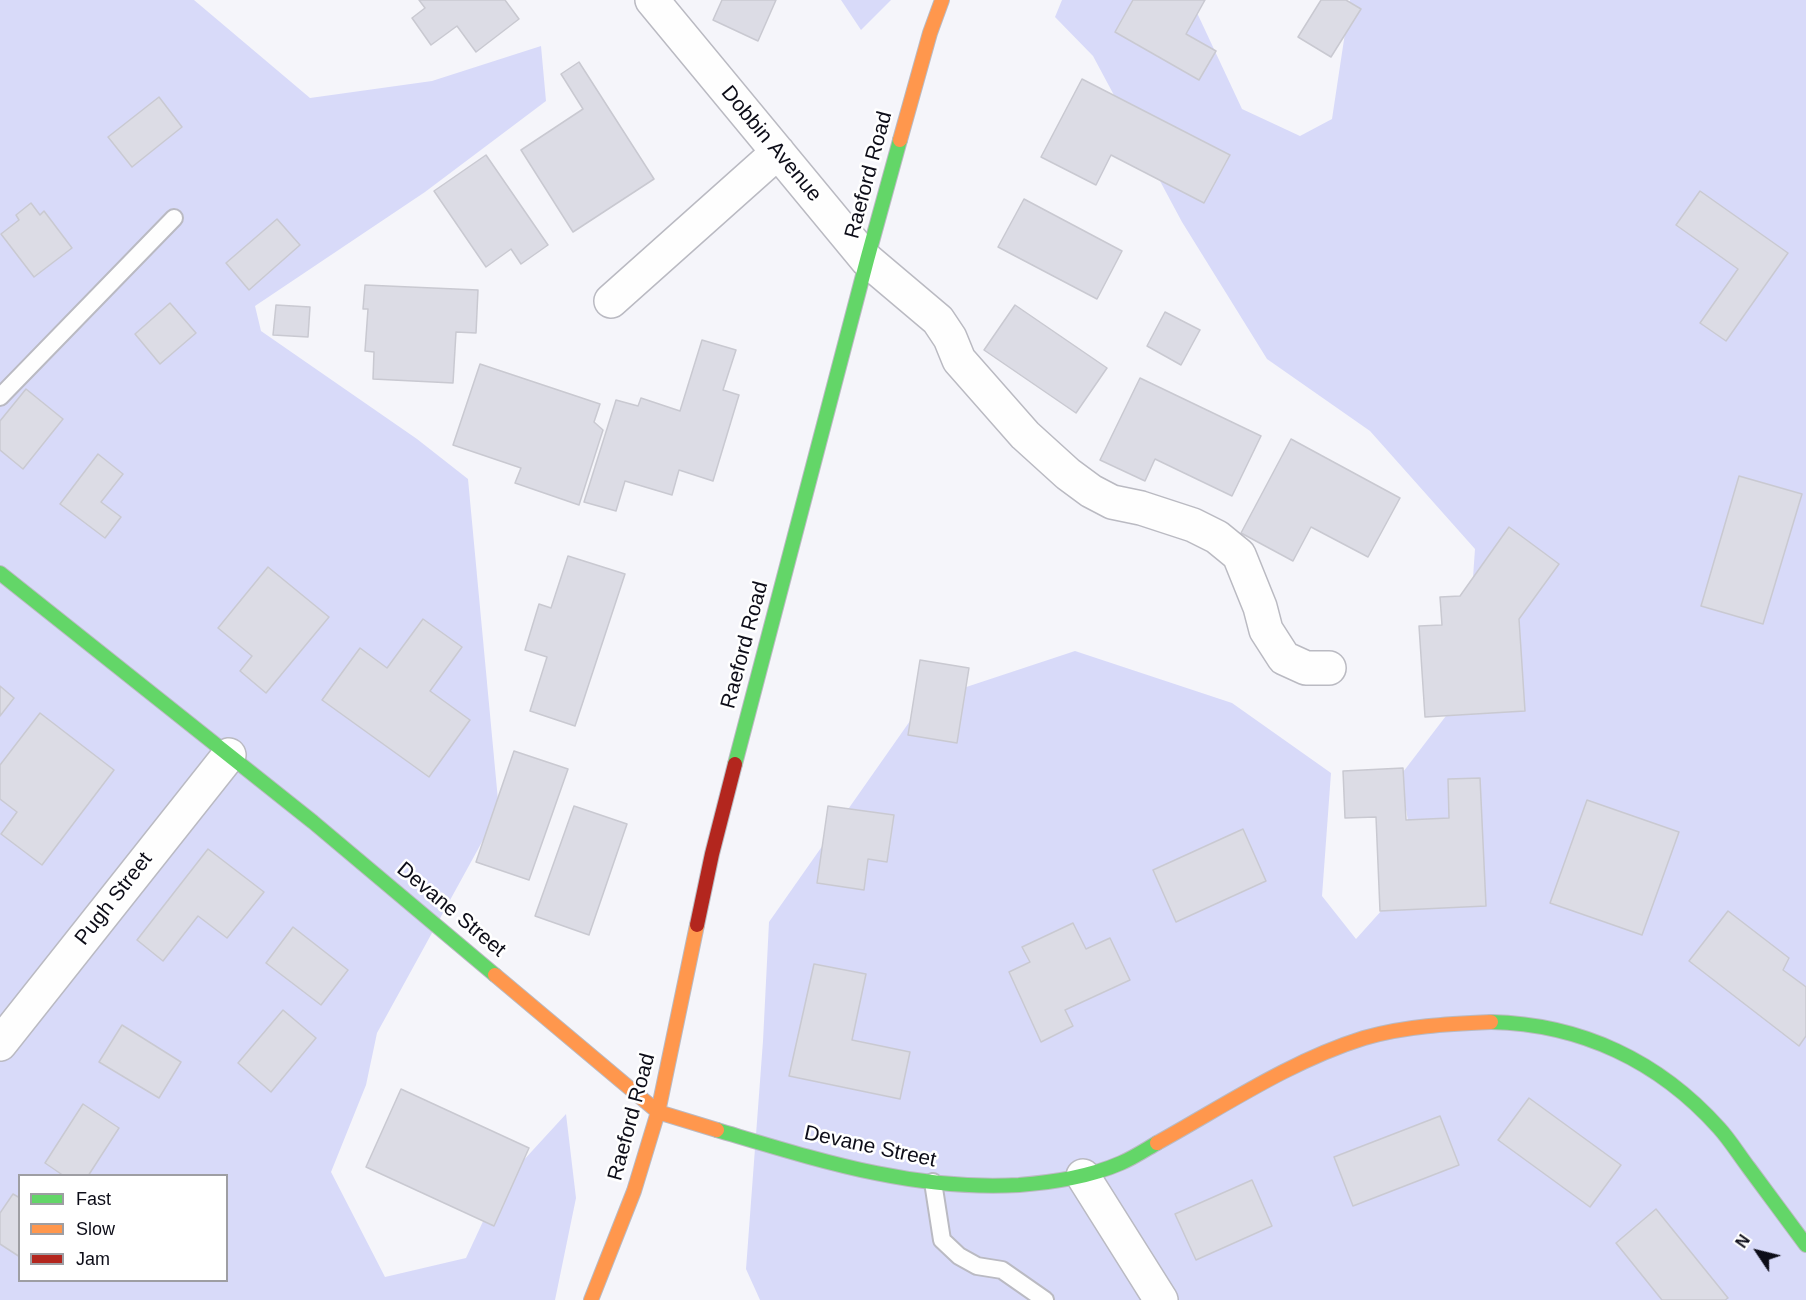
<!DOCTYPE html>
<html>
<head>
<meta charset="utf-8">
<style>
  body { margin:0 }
  #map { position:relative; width:1806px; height:1300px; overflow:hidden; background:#f5f5fa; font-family:Helvetica,sans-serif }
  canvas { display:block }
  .legend { position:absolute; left:18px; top:1174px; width:210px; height:108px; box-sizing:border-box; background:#fff; border:2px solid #9e9ea3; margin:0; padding:8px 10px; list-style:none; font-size:18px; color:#0d0d18 }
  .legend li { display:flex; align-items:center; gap:12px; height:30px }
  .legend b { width:30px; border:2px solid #9e9ea3 }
  .north { position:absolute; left:1728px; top:1222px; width:60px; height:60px; -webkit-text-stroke:4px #fff; paint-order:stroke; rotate:305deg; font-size:16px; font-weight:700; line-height:24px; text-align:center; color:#0d0d18 }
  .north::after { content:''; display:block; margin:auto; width:21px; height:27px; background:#0d0d18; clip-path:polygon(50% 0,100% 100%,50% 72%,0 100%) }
</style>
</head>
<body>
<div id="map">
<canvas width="1806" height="1300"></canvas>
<ul class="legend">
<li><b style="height:8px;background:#63d668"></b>Fast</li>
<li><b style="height:8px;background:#ff974d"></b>Slow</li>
<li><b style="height:8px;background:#b3261e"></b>Jam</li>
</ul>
<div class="north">N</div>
</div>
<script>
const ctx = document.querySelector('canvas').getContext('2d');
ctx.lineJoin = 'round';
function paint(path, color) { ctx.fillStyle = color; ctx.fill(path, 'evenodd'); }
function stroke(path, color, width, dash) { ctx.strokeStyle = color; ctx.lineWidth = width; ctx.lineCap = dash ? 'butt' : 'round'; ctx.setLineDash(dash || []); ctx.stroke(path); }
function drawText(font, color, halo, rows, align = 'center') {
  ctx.font = font + ' Helvetica,sans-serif'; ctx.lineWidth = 5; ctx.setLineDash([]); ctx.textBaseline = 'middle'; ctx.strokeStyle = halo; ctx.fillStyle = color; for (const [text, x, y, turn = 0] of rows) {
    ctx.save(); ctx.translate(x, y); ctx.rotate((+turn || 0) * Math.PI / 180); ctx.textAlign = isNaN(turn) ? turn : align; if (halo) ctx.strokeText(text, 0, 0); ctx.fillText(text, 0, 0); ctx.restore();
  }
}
const green = new Path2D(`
  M0,0h194l116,98 122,-17 109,-35 5,55 -121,91 -170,114 6,25 156,108 51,40 31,332 -122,222 -11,52 -35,87 54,105 81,-19 33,-71 67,-73 10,84 -21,102h-555zM20,1176h206v104h-206z
  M841,0h50l-30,30z
  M1062,0h129l51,109 58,27 32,-17 18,-119h456v1300h-1046l-14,-31 17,-228 6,-119 155,-221 151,-50 157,52 99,70 -9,123 34,43 61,-68 -17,-95 65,-85 10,-142 -105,-118 -103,-72 -85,-137 -89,-166 -38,-39z`);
const building = new Path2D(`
  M419,0h86l14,19 -43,33 -19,-26 -26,19 -19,-27 13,-10z
  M722,0h54l-18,41 -45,-21z
  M1133,0h72l-19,34 30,17 -17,29 -84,-48z
  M1321,0h25l15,9 -30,48 -33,-20z
  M579,62l75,117 -81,53 -52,-82 62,-41 -22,-35z
  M1082,79l148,76 -26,48 -93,-48 -15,30 -55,-28z
  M159,97l23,30 -50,40 -24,-30z
  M486,155l62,90 -27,19 -10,-15 -25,18 -52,-76z
  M1700,191l88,62 -62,88 -26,-18 38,-54 -62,-44z
  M1024,199l98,52 -25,48 -99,-52z
  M31,203l9,12 4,-4 28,37 -38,29 -33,-43 18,-14 -3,-5z
  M277,219l23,26 -51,45 -23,-27z
  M365,285l113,5 -2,43 -20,-1 -3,51 -80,-4 1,-27 -9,-1 3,-42h-5z
  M170,303l26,30 -36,31 -25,-30z
  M276,305l34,2 -2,30 -35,-2z
  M1015,305l92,63 -31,45 -92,-63z
  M1165,312l35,18 -19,35 -34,-19z
  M702,340l34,10 -13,40 16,5 -26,86 -34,-11 -7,25 -47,-14 -9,30 -32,-9 32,-102 22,6 3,-8 39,13z
  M480,364l120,40 -6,18 9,8 -24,75 -64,-22 6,-15 -68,-23z
  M1140,378l121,58 -29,60 -77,-37 -10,22 -45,-21z
  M26,389l37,30 -40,50 -23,-19v-29z
  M1291,439l109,59 -32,59 -57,-30 -18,34 -52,-28z
  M98,454l25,20 -22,28 20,15 -16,21 -45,-34z
  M1739,476l63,18 -39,130 -62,-18z
  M1509,527l50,37 -40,55 6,92 -100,6 -6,-91 23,-1 -2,-28 20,-1z
  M568,556l57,18 -50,152 -45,-15 17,-54 -22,-7 14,-46 12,4z
  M268,567l61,50 -63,76 -26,-22 12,-15 -34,-28z
  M423,619l39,28 -32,44 40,29 -41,57 -107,-77 38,-52 27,20z
  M920,660l49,8 -12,75 -49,-8z
  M0,686l14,12 -14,18z
  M40,713l74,57 -72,95 -41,-31 16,-22 -17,-13v-34z
  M514,751l54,18 -39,111 -53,-18z
  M1403,768l3,52 43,-2 -1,-39 32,-1 6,128 -106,5 -4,-94 -31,1 -2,-47z
  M1587,800l92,32 -37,103 -92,-32z
  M574,806l53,18 -38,111 -54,-19z
  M828,806l66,9 -7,47 -19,-3 -4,31 -47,-7z
  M1243,829l23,52 -90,41 -23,-52z
  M208,849l56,43 -37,46 -29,-22 -35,45 -26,-21z
  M1728,911l61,47 -6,12 23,17v49l-7,10 -110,-85z
  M1073,923l13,26 24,-11 20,42 -65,30 8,16 -32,16 -32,-70 21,-10 -8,-15z
  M293,927l55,43 -27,35 -55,-42z
  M814,964l52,10 -14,66 58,12 -10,47 -111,-23z
  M283,1010l33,28 -45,54 -33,-29z
  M122,1025l59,37 -22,36 -60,-36z
  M401,1089l128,59 -35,78 -128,-59z
  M1529,1098l92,67 -31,42 -92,-67z
  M83,1104l36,24 -31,48h-24l-19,-13z
  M1440,1116l19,49 -106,41 -19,-49z
  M1252,1180l20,46 -76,34 -21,-46z
  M13,1194l7,4v59l-20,-13v-31z
  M1656,1209l72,89 -3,2h-63l-46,-57z`);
const lane = new Path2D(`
  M0,397l174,-179
  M933,1182l9,58 17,16 18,10 25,4 43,30`);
const street = new Path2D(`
  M652,0l215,260 71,60 12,18 9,22 66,75 43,39 23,17 21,11 29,6 52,17 24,12 22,18 21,52 6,23 18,28 22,10h23
  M611,301l167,-149
  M0,1044l229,-289
  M1083,1176l78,124`);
const fast = new Path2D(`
  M0,573l313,249 182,153
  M735,764l132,-504 33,-120
  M1491,1022c90,2 168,39 228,106 11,12 20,27 30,40 19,26 38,51 57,77
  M717,1130c101,30 195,61 302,55 35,-3 70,-8 102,-22 12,-5 24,-13 36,-20`);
const slow = new Path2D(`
  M900,140l30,-107 12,-33
  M495,975l163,137 59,18
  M1157,1143c67,-37 133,-82 207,-105 41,-12 84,-14 127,-16
  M591,1300l43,-109 24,-79 39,-187`);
const jam = new Path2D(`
  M697,925l15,-71 23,-90`);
const streetNames = [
  ["Dobbin Avenue",771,144,50],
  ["Raeford Road",869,175,-75],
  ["Raeford Road",745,645,-75],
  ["Pugh Street",114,899,-52],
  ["Devane Street",451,910,40],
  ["Raeford Road",632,1117,-75],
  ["Devane Street",870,1147,12]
];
paint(green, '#d8daf9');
paint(building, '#dcdce5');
stroke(building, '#c9c9d1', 1.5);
stroke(lane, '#babac2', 20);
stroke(street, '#babac2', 36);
stroke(fast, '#babac2', 16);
stroke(slow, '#babac2', 16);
stroke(jam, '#babac2', 16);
stroke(lane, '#fefefe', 16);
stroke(street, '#fefefe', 33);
stroke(fast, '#63d668', 14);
stroke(slow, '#ff974d', 14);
stroke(jam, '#b3261e', 14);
drawText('21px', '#0d0d18', '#fff', streetNames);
</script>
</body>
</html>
